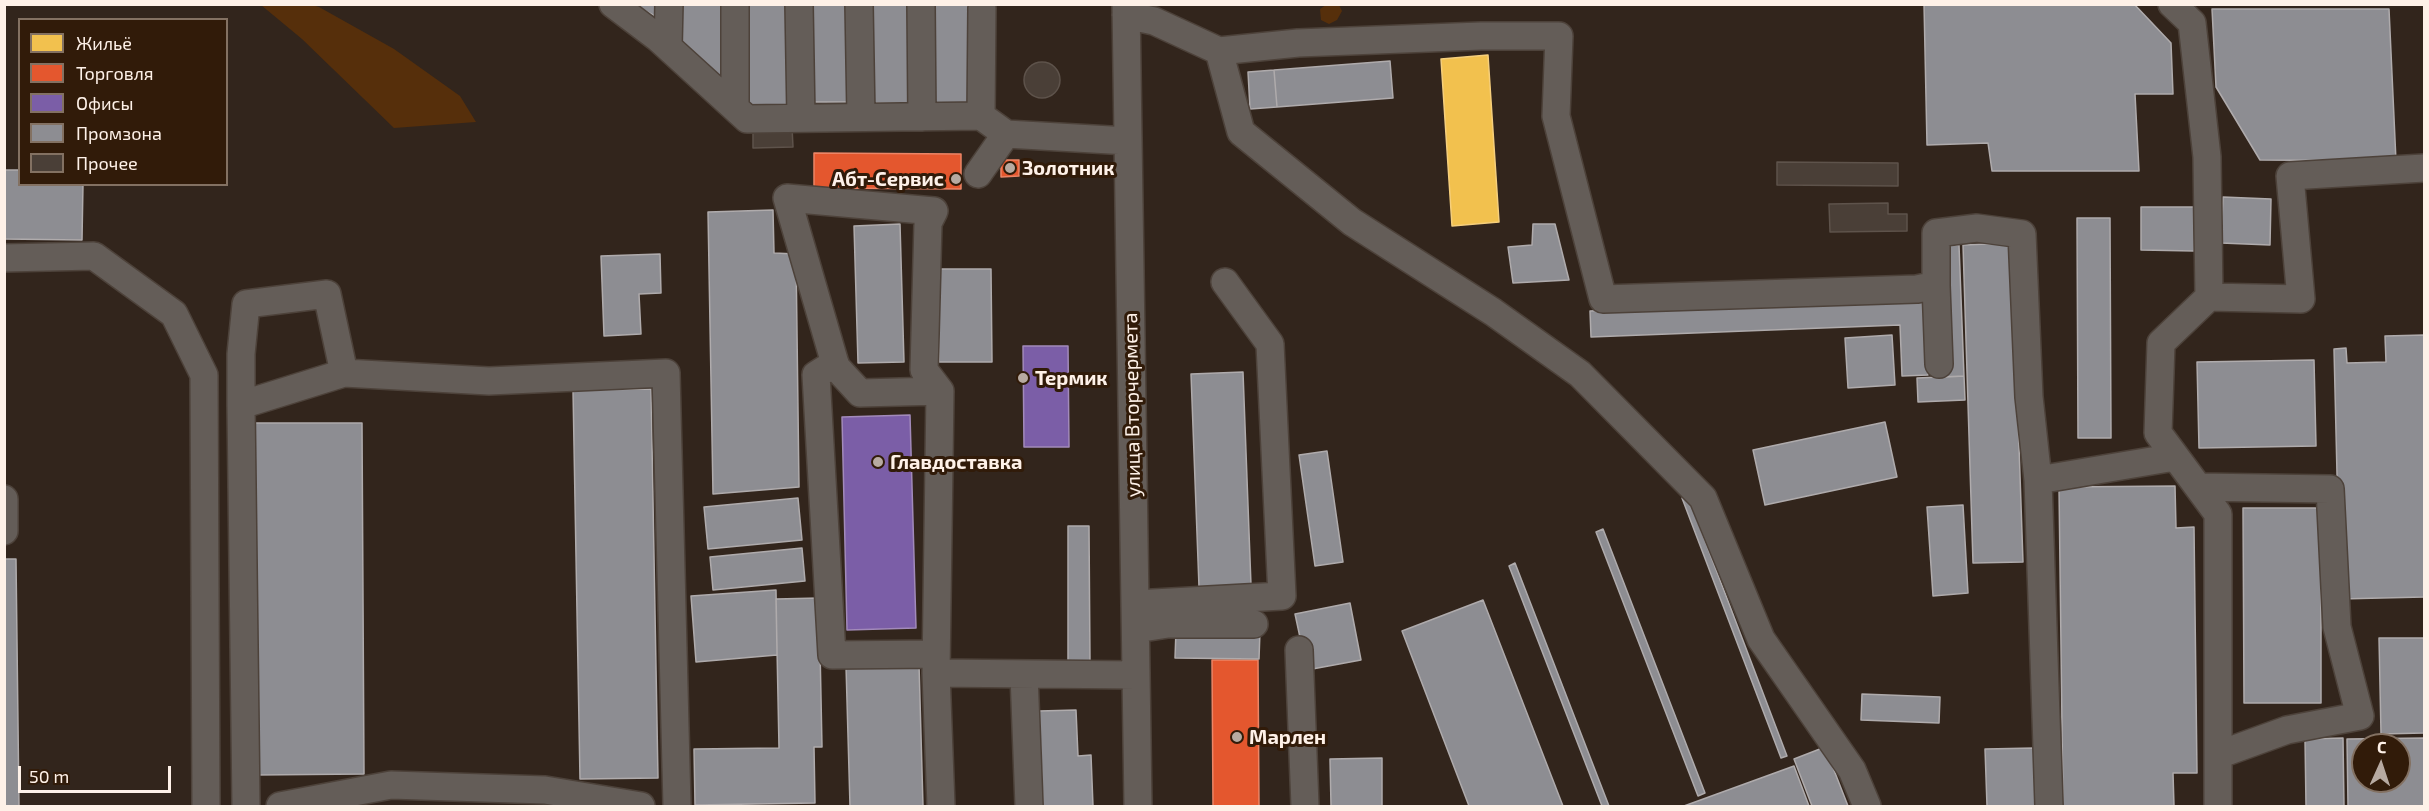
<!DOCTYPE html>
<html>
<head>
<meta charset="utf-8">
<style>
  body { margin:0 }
  #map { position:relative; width:2429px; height:811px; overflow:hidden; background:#32251c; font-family:"Exo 2",sans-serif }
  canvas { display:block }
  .frame { position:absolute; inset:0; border:6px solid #fef1e8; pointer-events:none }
  .legend { position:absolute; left:18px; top:18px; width:210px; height:168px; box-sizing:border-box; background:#311b09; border:2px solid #837162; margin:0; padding:8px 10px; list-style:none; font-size:18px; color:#fef1e8 }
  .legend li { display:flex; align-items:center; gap:12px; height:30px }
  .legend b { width:30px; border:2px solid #837162 }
  .north { position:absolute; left:2351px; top:733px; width:60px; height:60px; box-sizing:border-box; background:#311b09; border:2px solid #837162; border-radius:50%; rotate:3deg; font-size:16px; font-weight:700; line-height:24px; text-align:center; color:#fef1e8 }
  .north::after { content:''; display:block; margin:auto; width:21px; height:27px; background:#b7aaa1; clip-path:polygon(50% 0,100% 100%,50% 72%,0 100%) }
  .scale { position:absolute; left:18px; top:766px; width:153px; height:27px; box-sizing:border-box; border:3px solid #fef1e8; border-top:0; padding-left:8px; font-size:18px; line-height:21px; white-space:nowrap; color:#fef1e8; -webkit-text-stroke:4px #311b09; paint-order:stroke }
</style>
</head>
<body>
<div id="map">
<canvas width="2429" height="811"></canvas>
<div class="frame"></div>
<ul class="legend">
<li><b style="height:16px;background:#f2c14e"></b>Жильё</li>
<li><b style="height:16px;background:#e4572e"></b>Торговля</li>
<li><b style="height:16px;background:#7b5ea7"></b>Офисы</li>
<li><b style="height:16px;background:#8d8d92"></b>Промзона</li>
<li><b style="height:16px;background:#4a3f37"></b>Прочее</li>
</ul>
<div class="north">С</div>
<div class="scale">50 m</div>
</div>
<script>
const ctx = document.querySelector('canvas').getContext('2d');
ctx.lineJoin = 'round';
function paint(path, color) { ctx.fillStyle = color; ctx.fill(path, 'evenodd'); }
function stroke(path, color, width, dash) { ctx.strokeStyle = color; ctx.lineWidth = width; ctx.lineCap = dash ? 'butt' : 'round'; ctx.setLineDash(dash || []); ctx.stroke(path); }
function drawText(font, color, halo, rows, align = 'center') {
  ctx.font = font + ' "Exo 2",sans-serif'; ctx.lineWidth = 6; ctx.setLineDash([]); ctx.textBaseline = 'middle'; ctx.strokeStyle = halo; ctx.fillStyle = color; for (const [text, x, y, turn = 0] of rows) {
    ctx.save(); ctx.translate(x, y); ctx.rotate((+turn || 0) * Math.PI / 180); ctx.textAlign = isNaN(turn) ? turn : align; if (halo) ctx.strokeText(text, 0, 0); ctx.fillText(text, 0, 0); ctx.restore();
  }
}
const green = new Path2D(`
  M308,4l11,3 75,42 66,47 16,26 -82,6 -92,-89 -41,-34z
  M1326,5h13l3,6 -5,9 -8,4 -8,-4 -1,-11z`);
const homes = new Path2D(`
  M1488,55l11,167 -47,4 -11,-167z`);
const shops = new Path2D(`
  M814,153l147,1v35l-147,-1z
  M1001,160h18v16l-18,1z
  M1212,660h46l1,146h-46z`);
const offices = new Path2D(`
  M1023,346h45l1,101h-45z
  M910,415l6,213 -69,2 -5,-213z`);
const industry = new Path2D(`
  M632,4h25v13z
  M682,4h41l1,82 -42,-37z
  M747,4h41l3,102 -42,1z
  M808,4h40l1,98h-41z
  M870,4h39l1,99h-38z
  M931,4h37l1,100h-37z
  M1924,4h210l37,39 2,51h-38l4,77h-147l-4,-28 -61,2z
  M2212,9h177l7,152 -136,-1 -44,-73z
  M1390,61l3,37 -116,9 -3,-37z
  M1274,70l3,37 -27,2 -2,-37z
  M4,170h16v14h63l-1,56 -78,-1z
  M2223,197l48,2 -1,46 -49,-2z
  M2141,207h55l-2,44 -53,-1z
  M773,210l1,43 22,1 3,233 -86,7 -5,-282z
  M2077,218h33l1,220h-33z
  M900,224l4,138 -46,1 -4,-137z
  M1533,224h22l14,56 -56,3 -5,-36 24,-2z
  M2012,243l11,319 -50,1 -10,-318z
  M1959,245l5,131 -18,1 -4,-131z
  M660,254l1,39 -22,1 2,40 -37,2 -3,-80z
  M938,269h53l1,93h-53z
  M1925,298l3,77 -26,1 -2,-51 -309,12 -1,-26z
  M1892,335l3,50 -47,3 -3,-50z
  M2424,335v262l-84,2 -6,-250 12,-1 1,15 39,-1 -1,-26z
  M2314,360l2,86 -117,2 -2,-86z
  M1243,372l8,213 -52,2 -8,-213z
  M1964,376l1,24 -47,2 -1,-24z
  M651,389l7,389 -78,1 -7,-389z
  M1885,422l12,55 -132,28 -12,-55z
  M253,423h109l2,351 -109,1z
  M1327,451l16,111 -28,4 -16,-111z
  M2175,486l1,42 18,-1 3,246h-24l1,33h-111l-4,-319z
  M1688,496l99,260 -6,2 -99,-260z
  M798,498l4,42 -94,9 -4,-42z
  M1963,505l5,88 -35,3 -6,-89z
  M2243,508h78v195h-77z
  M1068,526h21l1,137h-22z
  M1603,529l102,264 -7,3 -102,-264z
  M802,548l3,33 -92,9 -3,-33z
  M4,559h12l3,247h-15z
  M1515,563l94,243h-7l-93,-240z
  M776,590l1,65 -81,7 -5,-66z
  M819,598l3,149h-8l1,56 -120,2 -1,-56 85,-1 -3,-149z
  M1483,600l80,206h-94l-67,-175z
  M1350,603l11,57 -54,10 -12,-56z
  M1176,630l84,1 -1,28 -84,-1z
  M2379,638h45v95l-43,1z
  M919,664l4,142h-73l-4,-140z
  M1862,694l78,3 -1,26 -78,-3z
  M1076,710l2,46 13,-1 2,51h-50l-4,-95z
  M2343,738l1,68h-38l-1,-67z
  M2424,738v68h-76l-1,-67zM2363,745h36v36h-36z
  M1825,747l23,59h-36l-18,-47z
  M2034,748l2,58h-49l-2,-57z
  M1382,758v48h-51l-1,-47z
  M1794,766l15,40h-125z`);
const building = new Path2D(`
  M1024 80a18 18 0 1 1 36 0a18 18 0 1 1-36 0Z
  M792,127l1,20 -40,1v-20z
  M1777,162l121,1v23l-121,-1z
  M1888,203v11h19v17l-77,1 -1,-28z`);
const minor = new Path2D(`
  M613,4l45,34 89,81 234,-3
  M735,4v104
  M799,4l2,114
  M859,4l2,113
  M921,4l1,113
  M1126,4l12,802
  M2172,4l20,19 15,134 2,140
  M982,8l-1,108 25,18 122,7
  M1126,15l28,6 65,30 79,-8 183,-7h78l-3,80 47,183 314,-10 19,-4v-52l41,-5 45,6 7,163 9,83 11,326
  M668,47l1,-43
  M1219,51l22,81 111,90 141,90 87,62 123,124 58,141 91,131 15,36
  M978,174l28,-40
  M4,258l90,-2 80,58 30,61 2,431
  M1936,285l3,79
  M835,363l-19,12 16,280 104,-1
  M344,373l145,8 177,-8 11,433
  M940,391l-16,-21 4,-147 6,-12 -147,-13 49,169 24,26 80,-2 -4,282 200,2
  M241,405l103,-32 -17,-79 -81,10 -5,50v51l5,401
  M2038,480l137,-23
  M2198,487l132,2 7,138 23,89 -73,14 -69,25
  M4,499v32
  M1135,604l147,-8 -12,-252 -45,-62
  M1136,629l32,-5h86
  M1299,650l6,156
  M936,673l5,133
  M1024,674l5,132
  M280,806l111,-21 154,5 96,16
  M2218,806v-292l-60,-81 3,-90 48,-46 92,2 -11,-123 134,-8`);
const markers = [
  [1010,168,6,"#b7aaa1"],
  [956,179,6,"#b7aaa1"],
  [1023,378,6,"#b7aaa1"],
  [878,462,6,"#b7aaa1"],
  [1237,737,6,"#b7aaa1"]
];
const poiNames = [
  ["Золотник",1022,168],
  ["Абт-Сервис",944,179,"right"],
  ["Термик",1035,378],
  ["Главдоставка",890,462],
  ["Марлен",1249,737]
];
const streetNames = [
  ["улица Вторчермета",1132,405,-91]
];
paint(green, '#562f0b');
paint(homes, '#f2c14e');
stroke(homes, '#f6cf7c', 1.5);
paint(shops, '#e4572e');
stroke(shops, '#ec8566', 1.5);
paint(offices, '#7b5ea7');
stroke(offices, '#a28aba', 1.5);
paint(industry, '#8d8d92');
stroke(industry, '#afabac', 1.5);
paint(building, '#4a3f37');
stroke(building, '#5e534b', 1.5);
stroke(minor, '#4d423a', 30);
stroke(minor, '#645d58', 27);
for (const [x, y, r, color] of markers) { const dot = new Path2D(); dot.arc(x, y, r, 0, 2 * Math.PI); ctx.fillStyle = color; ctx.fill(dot); stroke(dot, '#311b09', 2); }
drawText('bold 20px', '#fef1e8', '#311b09', poiNames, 'left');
drawText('20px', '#fef1e8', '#311b09', streetNames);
</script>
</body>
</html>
